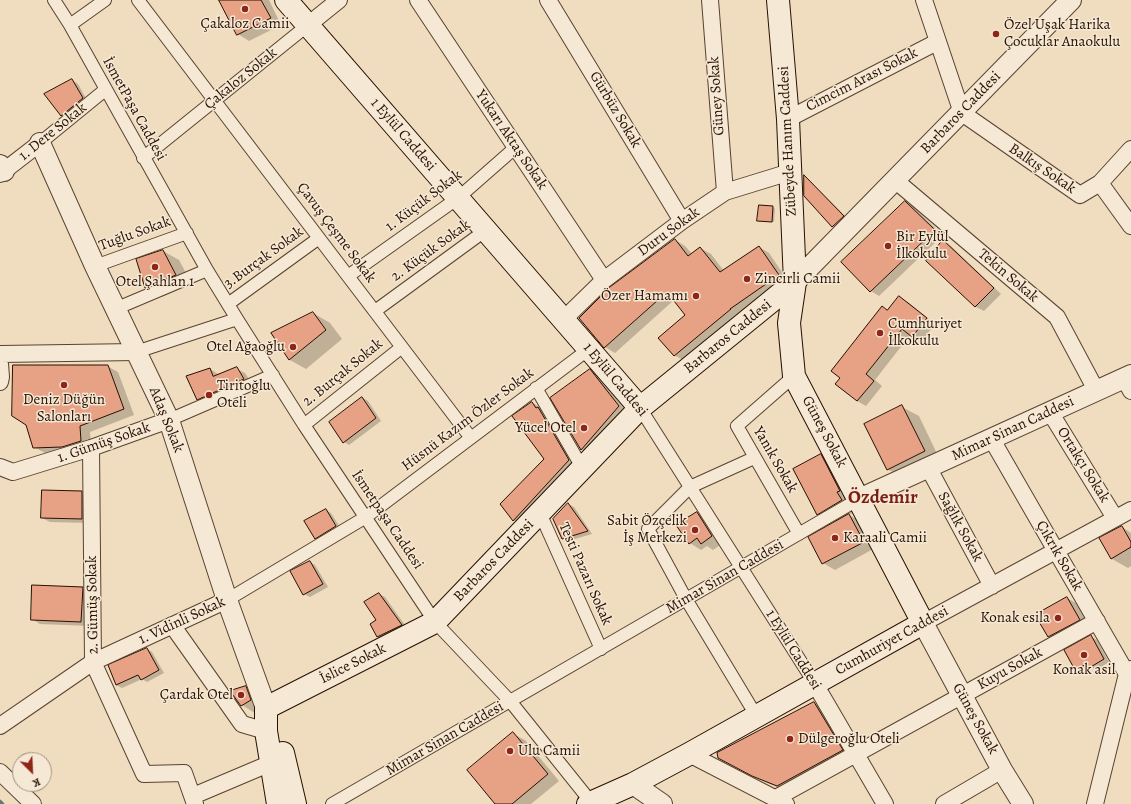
<!DOCTYPE html>
<html>
<head>
<meta charset="utf-8">
<style>
  body { margin:0 }
  #map { position:relative; width:1131px; height:804px; overflow:hidden; background:#f0dcbe; font-family:Alegreya,serif }
  canvas { display:block }
  .north { position:absolute; left:12px; top:752px; width:40px; height:40px; box-sizing:border-box; background:#f5e8d5; border:1px solid #a39280; border-radius:50%; rotate:156deg; font-size:11px; font-weight:700; line-height:16px; text-align:center; color:#271000 }
  .north::after { content:''; display:block; margin:auto; width:14px; height:18px; background:#8f2418; clip-path:polygon(50% 0,100% 100%,50% 72%,0 100%) }
</style>
</head>
<body>
<div id="map">
<canvas width="1131" height="804"></canvas>
<div class="north">K</div>
</div>
<script>
const ctx = document.querySelector('canvas').getContext('2d');
ctx.lineJoin = 'round';
function paint(path, color) { ctx.fillStyle = color; ctx.fill(path, 'evenodd'); }
function stroke(path, color, width, dash) { ctx.strokeStyle = color; ctx.lineWidth = width; ctx.lineCap = dash ? 'butt' : 'round'; ctx.setLineDash(dash || []); ctx.stroke(path); }
function drawText(font, color, halo, rows, align = 'center') {
  ctx.font = font + ' Alegreya,serif'; ctx.lineWidth = 3; ctx.setLineDash([]); ctx.textBaseline = 'middle'; ctx.strokeStyle = halo; ctx.fillStyle = color; for (const [text, x, y, turn = 0] of rows) {
    ctx.save(); ctx.translate(x, y); ctx.rotate((+turn || 0) * Math.PI / 180); ctx.textAlign = isNaN(turn) ? turn : align; if (halo) ctx.strokeText(text, 0, 0); ctx.fillText(text, 0, 0); ctx.restore();
  }
}
const shadow = new Path2D(`
  M221,0h48l12,25 -32,16 -11,-7z
  M72,80l6,4 10,18 -21,17 -5,-3z
  M805,177l4,3 39,39 -10,11 -5,-4 -28,-30z
  M905,202l8,5 30,28 -64,61 -8,-5 -29,-29z
  M773,207l2,2 -1,13 -13,-1 -3,-1z
  M675,240l10,6 7,8 8,-6 11,6 13,17 35,-24 10,6 19,28 -103,80 -11,-6 12,-40 -12,-15 -59,53 -10,-6z
  M943,241l8,5 50,48 -17,17 -8,-4 -48,-46z
  M163,251l16,9 13,24 -30,13 -16,-9z
  M899,297l9,5 27,22 -14,18 -11,-7 -35,45 7,6 -16,20 -9,-5 -20,-17z
  M313,313l17,10 12,16 -36,30 -16,-9 -18,-26z
  M107,366l11,6 16,43 -44,17 1,15 -18,5 -28,1 -11,-6z
  M210,369l8,5 19,-5 8,4 7,11 -46,20 -9,-5z
  M590,370l16,10 29,35 -37,44 -16,-9 -30,-52z
  M363,398l5,3 13,20 -32,24 -5,-3 -14,-19z
  M533,403l11,7 36,57 -55,60 -12,-7 32,-61z
  M902,407l17,9 21,44 -36,18 -17,-9z
  M821,455l16,10 20,45 -8,5 11,6 15,27 -40,22 -12,-7 -14,-25 25,-15 -16,-9z
  M82,492l8,5v26l-40,-1 -8,-4z
  M568,504l6,3 18,27 -24,7 -6,-3z
  M326,510l5,3 10,16 -20,12 -6,-3z
  M697,513l11,6 15,24 -10,7 -6,-4 -6,4 -11,-7z
  M1122,527l9,6v33l-3,2 -16,-9z
  M310,562l5,3 13,22 -18,10 -6,-3z
  M82,588l9,5 -1,33 -50,-2 -8,-5z
  M379,594l6,3 22,31 -24,12 -5,-3 -7,-13 7,-4z
  M1067,598l16,9 13,22 -31,17 -16,-10z
  M1091,637l6,3 12,22 -13,8 -5,-3 -10,6 -5,-3z
  M147,649l5,3 12,21 -17,9 -5,-3 -20,9 -6,-3z
  M246,687l16,9 -4,19 -16,-10z
  M814,703l12,6 27,48 -64,35 -24,-10 -34,-18z
  M513,734l12,6 34,41 -28,23h-35z`);
const stream = new Path2D(`
  M0,802l2,2`);
const building = new Path2D(`
  M219,0h42l10,18 -34,17z
  M72,79l11,19 -22,18 -17,-22z
  M804,175l40,41 -12,11 -28,-31z
  M905,201l30,29 -65,62 -29,-30z
  M759,205l14,1 -1,16 -15,-1z
  M675,239l13,17 12,-9 20,25 39,-26 20,29 -49,34h1l-57,47 -16,-18 27,-23 -18,-23 -63,56 -25,-30 31,-31z
  M943,240l51,48 -19,19 -49,-46z
  M163,250l13,25 -31,13 -9,-29z
  M899,296l28,22 -15,19 -10,-8 -36,45 8,7 -17,20 -22,-17 5,-6 -9,-7 51,-65 5,4z
  M313,312l13,18 -37,30 -18,-27z
  M13,365h95l16,44 -44,17 1,15 -19,6 -29,1 -7,-23 -14,-9z
  M237,367l7,12 -47,21 -11,-24 24,-8 3,8z
  M590,369l29,37 -38,44 -31,-52z
  M362,397l14,21 -33,25 -14,-21z
  M532,402l4,6 2,-1 31,53 -56,61 -13,-17 44,-45 -32,-43z
  M902,405l23,46 -38,19 -23,-46z
  M821,454l19,37 -3,1 5,8 -25,15 -24,-46z
  M42,490l40,1v28l-41,-1z
  M568,503l20,28 -26,8 -9,-20z
  M326,509l10,17 -21,13 -11,-18z
  M697,512l15,24 -11,8 -4,-6 -8,6 -13,-19z
  M849,514l15,28 -42,22 -14,-27z
  M1122,526l9,16v5l-20,12 -12,-21z
  M310,561l13,23 -20,11 -13,-24z
  M32,585l51,2 -2,35 -50,-2z
  M379,593l23,32 -25,12 -7,-13 6,-4 -12,-18z
  M1067,597l13,23 -32,17 -13,-22z
  M1091,635l13,24 -15,9 -2,-4 -12,6 -11,-20z
  M147,648l12,22 -18,10 -3,-5 -22,10 -8,-20z
  M246,686l5,14 -10,6 -11,-15z
  M814,702l29,48 -66,36 -25,-10 -34,-18 -1,-5z
  M513,732l35,42 -36,30h-17l-28,-34z`);
const pedestrian = new Path2D(`
  M54,0l16,25 137,245 30,49 67,106 131,197 75,79 81,101
  M138,0l333,438
  M70,25l35,-25
  M40,143l65,-53
  M143,158l165,-133
  M95,266l92,-33
  M348,276l110,-78 58,-51
  M228,304l91,-66
  M115,309l92,-39
  M375,311l111,-81
  M136,352l101,-33
  M794,376l-57,50 62,108
  M536,388l47,81
  M640,408l175,276
  M169,420l104,-45
  M304,425l98,-78
  M754,458l-64,29 -42,42 38,70 71,118
  M540,513l61,136
  M227,600l139,-83 223,-168
  M332,804l527,-305`);
const minor = new Path2D(`
  M418,0l186,280
  M548,0l134,221
  M710,0l15,192
  M924,0l38,113 118,82 20,-12 31,43
  M308,25l31,-25
  M788,119l149,-77
  M0,174l40,-31
  M896,181l161,136 39,73
  M1100,183l31,-34
  M563,320l41,-40 78,-59 43,-29 65,-20
  M0,354l136,-2
  M0,364l1,13 -1,5
  M1124,378l7,13
  M1050,412l65,106
  M991,438l136,236
  M91,448l2,214 51,112 40,-1 11,31
  M0,467l13,5 78,-24 78,-28
  M928,467l64,119
  M923,623l208,-113
  M172,625l70,99 24,7
  M815,684l70,120
  M0,726l93,-64 134,-62
  M689,754l97,50
  M0,772l33,32
  M193,796l78,-33
  M776,798l321,-177
  M944,804l58,-34
  M1095,804l32,-130 4,-5`);
const tertiary = new Path2D(`
  M40,143l55,123 74,154 58,180 39,108
  M0,165l4,6
  M795,282l276,-282
  M859,499l272,-124
  M923,623l79,147 21,34
  M633,784l29,20`);
const secondary = new Path2D(`
  M286,0l354,408
  M283,753l12,51
  M278,804l-12,-73v-23l169,-86 205,-214 155,-126
  M588,804l45,-20 56,-30 234,-131 -129,-247 -5,-53 6,-41 -7,-163 -10,-119`);
const markers = [
  [245,9,4,"#8f2418"],
  [996,34,4,"#8f2418"],
  [888,246,4,"#8f2418"],
  [155,267,4,"#8f2418"],
  [747,279,4,"#8f2418"],
  [696,296,4,"#8f2418"],
  [880,333,4,"#8f2418"],
  [293,347,4,"#8f2418"],
  [64,385,4,"#8f2418"],
  [209,395,4,"#8f2418"],
  [584,428,4,"#8f2418"],
  [695,530,4,"#8f2418"],
  [835,538,4,"#8f2418"],
  [1058,618,4,"#8f2418"],
  [1084,655,4,"#8f2418"],
  [241,695,4,"#8f2418"],
  [790,739,4,"#8f2418"],
  [510,751,4,"#8f2418"]
];
const poiNames = [
  ["Çakaloz Camii",245,24,"center"],
  ["Özel Uşak Harika",1004,25],
  ["Çocuklar Anaokulu",1004,42],
  ["Bir Eylül",896,237],
  ["İlkokulu",896,254],
  ["Zincirli Camii",755,279],
  ["Otel Şahlan 1",155,282,"center"],
  ["Özer Hamamı",688,296,"right"],
  ["Cumhuriyet",888,324],
  ["İlkokulu",888,341],
  ["Otel Ağaoğlu",285,347,"right"],
  ["Tiritoğlu",217,386],
  ["Oteli",217,403],
  ["Deniz Düğün",64,400,"center"],
  ["Salonları",64,417,"center"],
  ["Yücel Otel",576,428,"right"],
  ["Sabit Özçelik",687,521,"right"],
  ["İş Merkezi",687,538,"right"],
  ["Karaali Camii",843,538],
  ["Konak esila",1050,618,"right"],
  ["Konak asil",1084,670,"center"],
  ["Çardak Otel",233,695,"right"],
  ["Dülgeroğlu Oteli",798,739],
  ["Ulu Camii",518,751]
];
const streetNames = [
  ["Çakaloz Sokak",241,79,-39],
  ["Cimcim Arası Sokak",862,80,-27],
  ["Güney Sokak",717,96,-94],
  ["İsmetPaşa Caddesi",134,109,61],
  ["Gürbüz Sokak",615,110,59],
  ["Barbaros Caddesi",961,113,-46],
  ["1. Dere Sokak",53,132,-39],
  ["1 Eylül Caddesi",403,135,49],
  ["Yukarı Aktaş Sokak",511,140,56],
  ["Zübeyde Hanım Caddesi",788,141,-93],
  ["Balkış Sokak",1042,169,34],
  ["1. Küçük Sokak",424,201,-37],
  ["Duru Sokak",669,232,-36],
  ["Çavuş Çeşme Sokak",336,233,53],
  ["Tuğlu Sokak",135,234,-20],
  ["2. Küçük Sokak",431,251,-36],
  ["3.Burçak Sokak",264,258,-36],
  ["Tekin Sokak",1008,276,40],
  ["Barbaros Caddesi",728,337,-39],
  ["2. Burçak Sokak",343,373,-39],
  ["1 Eylül Caddesi",615,380,50],
  ["Adaş Sokak",166,420,68],
  ["Hüsnü Kazım Özler Sokak",468,420,-37],
  ["Mimar Sinan Caddesi",1013,429,-25],
  ["Güneş Sokak",824,432,62],
  ["1. Gümüş Sokak",104,443,-19],
  ["Yanık Sokak",775,460,60],
  ["Ortakçı Sokak",1083,465,58],
  ["İsmetpaşa Caddesi",387,520,56],
  ["Sağlık Sokak",960,527,61],
  ["Çıkrık Sokak",1059,556,60],
  ["Barbaros Caddesi",494,561,-46],
  ["Testi Pazarı Sokak",585,574,66],
  ["Mimar Sinan Caddesi",725,577,-30],
  ["2. Gümüş Sokak",93,605,-91],
  ["1. Vidinli Sokak",182,621,-25],
  ["Cumhuriyet Caddesi",892,641,-29],
  ["1 Eylül Caddesi",793,650,58],
  ["İslice Sokak",353,664,-27],
  ["Kuyu Sokak",1010,669,-29],
  ["Güneş Sokak",975,719,61],
  ["Mimar Sinan Caddesi",445,739,-30]
];
const districtNames = [
  ["Özdemir",883,498]
];
paint(shadow, '#0003');
stroke(stream, '#6f7571', 4.5);
paint(building, '#e7a185');
stroke(building, '#271000', 1);
stroke(pedestrian, '#594330', 14);
stroke(minor, '#594330', 18);
stroke(tertiary, '#594330', 22);
stroke(secondary, '#271000', 24);
stroke(pedestrian, '#f5e8d5', 12);
stroke(minor, '#f5e8d5', 16);
stroke(tertiary, '#f5e8d5', 20);
stroke(secondary, '#f5e8d5', 22);
for (const [x, y, r, color] of markers) { const dot = new Path2D(); dot.arc(x, y, r, 0, 2 * Math.PI); ctx.fillStyle = color; ctx.fill(dot); stroke(dot, '#f5e8d5', 1.5); }
drawText('15px', '#271000', '#f5e8d5', poiNames, 'left');
drawText('15px', '#271000', '#f5e8d5', streetNames);
drawText('bold 19px', '#7a1f14', '#f5e8d5', districtNames);
</script>
</body>
</html>
